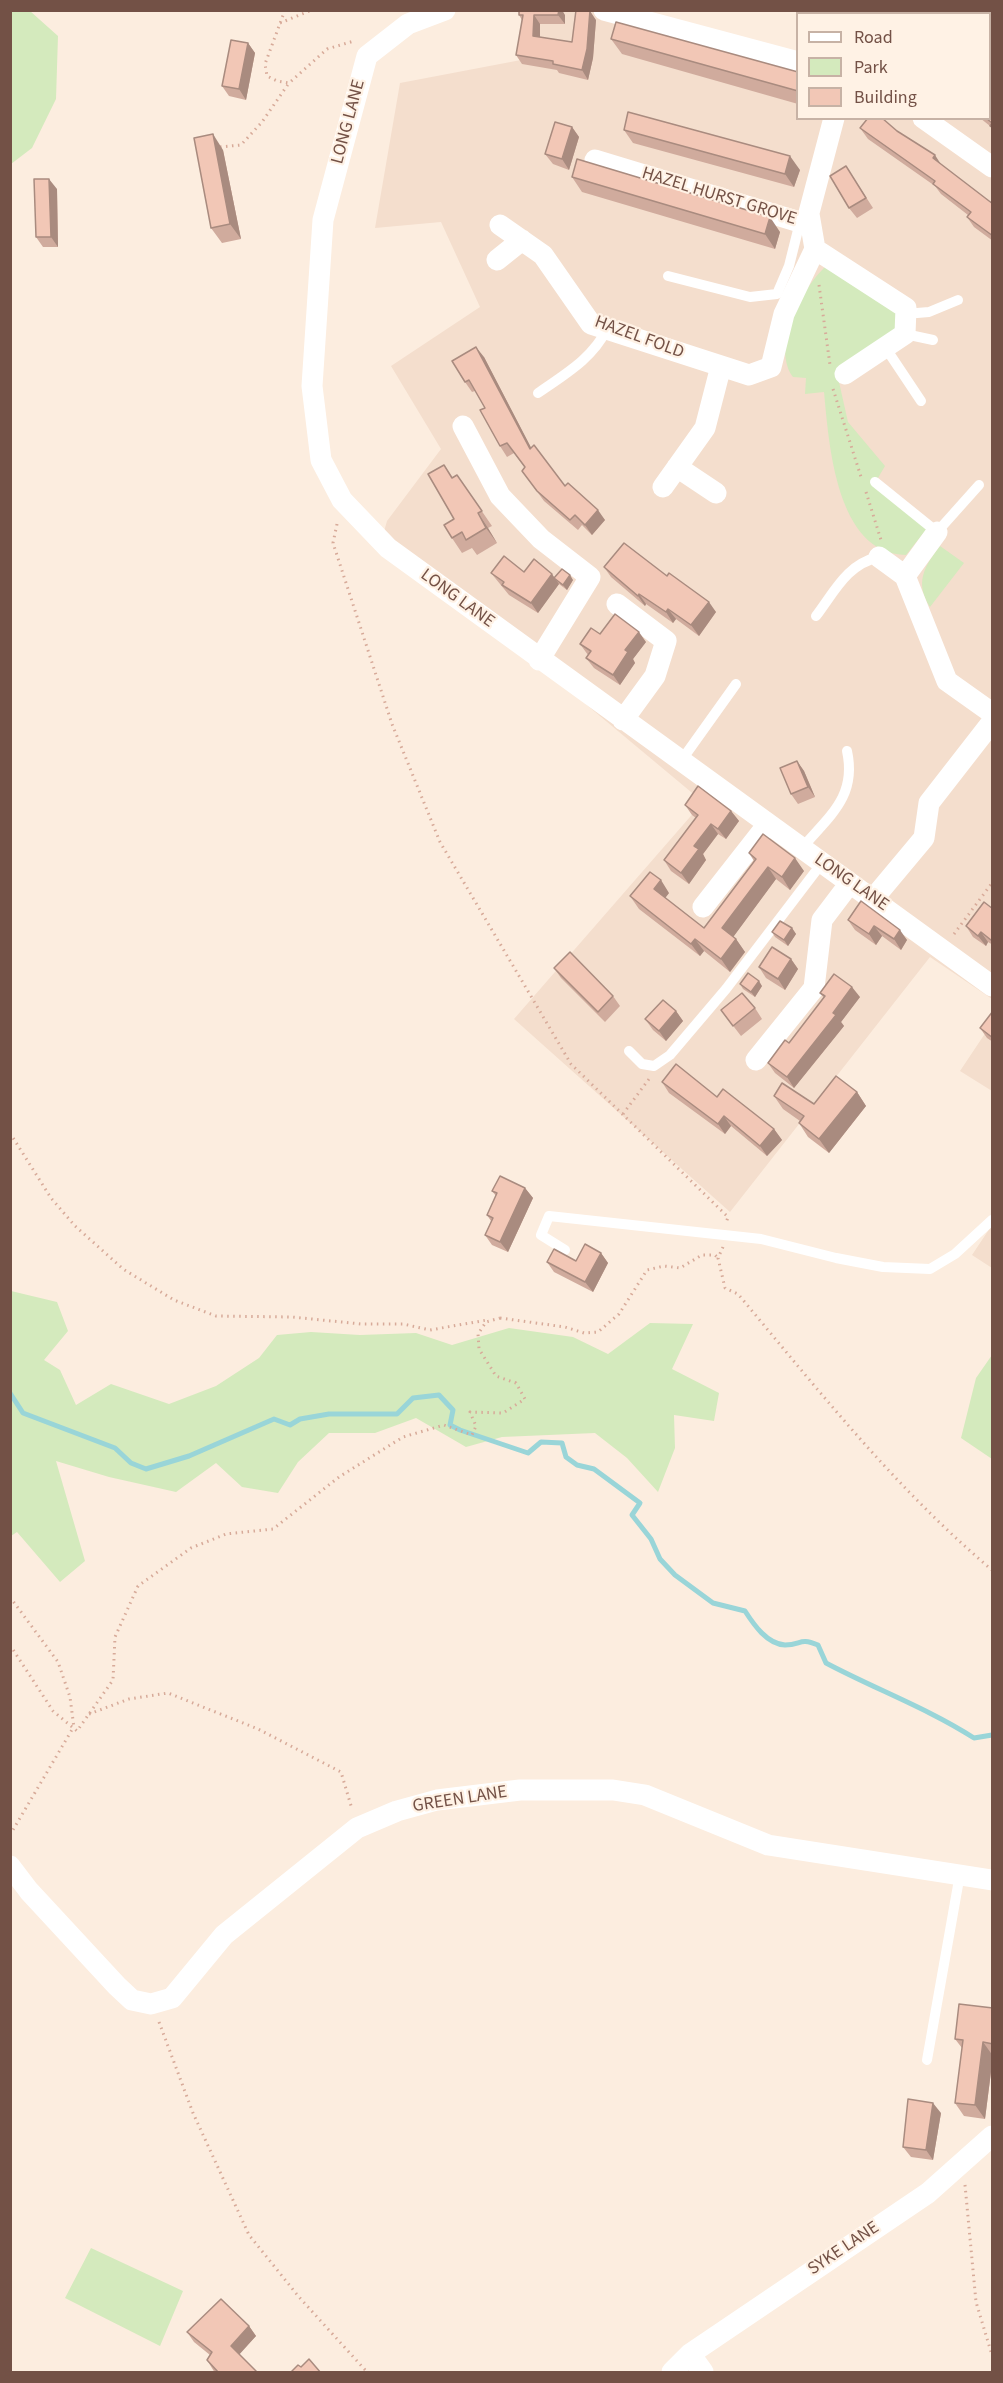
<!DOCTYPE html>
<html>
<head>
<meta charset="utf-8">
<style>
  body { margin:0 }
  #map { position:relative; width:1003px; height:2383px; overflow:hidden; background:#fceddf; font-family:"Source Sans 3",sans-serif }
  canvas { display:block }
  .frame { position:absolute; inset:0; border:12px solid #735146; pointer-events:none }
  .legend { position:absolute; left:796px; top:12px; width:195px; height:108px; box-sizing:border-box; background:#fff2e5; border:2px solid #c7b2a5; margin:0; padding:8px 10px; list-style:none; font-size:18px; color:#735146 }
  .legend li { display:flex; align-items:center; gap:12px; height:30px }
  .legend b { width:30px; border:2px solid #c7b2a5 }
</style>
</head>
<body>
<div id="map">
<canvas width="1003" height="2383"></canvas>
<div class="frame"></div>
<ul class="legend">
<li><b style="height:8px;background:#fff"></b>Road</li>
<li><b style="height:16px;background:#d4eabd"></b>Park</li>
<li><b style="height:16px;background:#f2c7b6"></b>Building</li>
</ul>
</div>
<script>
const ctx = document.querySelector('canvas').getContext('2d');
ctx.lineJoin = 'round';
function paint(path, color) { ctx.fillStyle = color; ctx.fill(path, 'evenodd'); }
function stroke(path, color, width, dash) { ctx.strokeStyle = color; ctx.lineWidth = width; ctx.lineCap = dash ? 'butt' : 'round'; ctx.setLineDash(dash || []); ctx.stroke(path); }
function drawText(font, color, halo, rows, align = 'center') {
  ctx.font = font + ' "Source Sans 3",sans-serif'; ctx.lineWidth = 4.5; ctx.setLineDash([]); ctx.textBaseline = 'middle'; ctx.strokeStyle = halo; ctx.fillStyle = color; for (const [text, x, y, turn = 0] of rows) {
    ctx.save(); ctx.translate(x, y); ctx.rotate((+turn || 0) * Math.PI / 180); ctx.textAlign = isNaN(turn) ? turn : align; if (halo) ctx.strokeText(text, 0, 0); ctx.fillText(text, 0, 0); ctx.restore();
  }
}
const residential = new Path2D(`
  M892,10l100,1v988l-62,-42 -200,255 -216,-193 189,-217 -320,-267 4,-14 54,-72 -50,-83 89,-59 -39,-85 -66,6 25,-145 121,-23 16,-49h79l181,69 1,38h192v-104l-100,-1z
  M992,1023v68l-32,-20z
  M992,1225v43l-20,-13z`);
const green = new Path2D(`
  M11,10l19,1 28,25 -2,63 -24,49 -21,16z
  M825,267l75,45 -6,29 -55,41 9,40 37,44 -10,17 54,43 -23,29c-70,-1 -77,-111 -82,-163l-19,2 1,-16 -13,-1c-22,-31 8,-87 32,-110z
  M940,546l24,17 -34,44c-16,-24 -5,-42 10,-61z
  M11,1291l46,11 11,29 -24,29 16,10 16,35 35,-21 58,20 47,-18 43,-28 18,-23 34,-3 49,3 56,-2 36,12 57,-17 64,9 35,17 42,-31 43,1 -21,45 47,24 -5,28 -40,-6 1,33 -17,44 -31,-34 -32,-25 -93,4 -36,10 -50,-29 -41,15h-46l-31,29 -20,31 -36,-6 -26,-24 -40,29 -67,-15 -53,-16 29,100 -25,21 -43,-50 -6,4z
  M992,1355v104l-31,-21 15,-60z
  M91,2248l92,43 -23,55 -95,-48z`);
const stream = new Path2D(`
  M10,1393l13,20 92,35 16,15 15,6 43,-13 85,-37 16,6 10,-6 29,-5h68l16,-16 26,-3 14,15 -3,15 10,5 68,23 13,-11 21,1 4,14 11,8 17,4 46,34 -8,12 19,24 9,20 15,16 38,28 32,8c9,14 22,33 40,34 17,0 14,-8 33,0l8,18c49,26 101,45 148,75l18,-3`);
const path = new Path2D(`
  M285,10l-20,54 2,12 10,5 12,2 38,-34 27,-8
  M280,23l32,-13
  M220,147l21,-2 21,-23 27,-39
  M819,285l11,80
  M833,389l29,91
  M866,492l15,48
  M337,524l-4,19 59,181 48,118 131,222 157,153 -2,6
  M954,934l38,-51
  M623,1114l26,-35
  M10,1133l41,65 24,28 48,43 51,31 42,16 76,1 69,7h42l27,6 57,-10
  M723,1247l-5,11 7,30 13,6c82,98 157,194 254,276
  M500,1318l65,9 19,6 14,-1 21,-18 28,-44 17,-4 16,2 22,-13h13l3,3
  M10,1597l48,65 12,35 4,31
  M10,1645l43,66 24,20 36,-51 2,-43 23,-51 53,-38 35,-14 47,-5 66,-52 64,-40 41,-12 28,10 4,-9 -6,-14 33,1 22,-14 -9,-16 -20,-7 -17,-27 -1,-15 8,-12 14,-4
  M89,1714l40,-15 39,-6 90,36 83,43 11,37
  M10,1835l63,-107
  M159,2022l34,91 56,122 50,62 68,75
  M965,2185l11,117 16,53`);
const service = new Path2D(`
  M668,276l82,21 27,-3 12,-28 11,-44
  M905,314l24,-2 29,-12
  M905,334l28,6
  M885,347l36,54
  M538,393c27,-19 54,-34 69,-64
  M875,482l62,50 42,-47
  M816,616c19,-25 31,-52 63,-59
  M681,761l55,-77
  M802,848c27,-32 55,-51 45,-97
  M629,1051l13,13 12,2 16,-11 56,-66 96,-126
  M565,1250l-24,-15 8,-19 212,23 75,19 47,9 47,2 25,-15 37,-34
  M927,2060l33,-186`);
const minor = new Path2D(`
  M445,10l-37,14 -41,32 -44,164 -11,166 9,74 21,40 46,48 604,438
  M604,10l194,52
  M901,14l2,-4
  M923,118l69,49
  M595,160l211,64 28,-106
  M500,225l43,30 48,69 158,51 22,-8 13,-53 31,-65 -6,-35
  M815,249l91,59 -1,26 -60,40
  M497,260l25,-20
  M463,426l37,70 41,43 49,38 -51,83
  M677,467l39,26
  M663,487l42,-59 16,-62
  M879,557l26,19 42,105 45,32
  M905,576l32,-44
  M617,604l49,37 -11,35 -32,44
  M873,899l51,-61 5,-35 63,-81
  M703,907l65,-83
  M756,1060l58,-72 8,-68 28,-37
  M10,1866l19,25 88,95 15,14 19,4 21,-6 52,-63 133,-107 40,-17 40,-11 83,-10h93l32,5 123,50 224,35
  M690,2354l13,18
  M672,2372l18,-18 238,-161 64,-57`);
const wall = new Path2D(`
  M962,10h18l-2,4h-11z
  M519,15h46v9h-25v13l32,5 24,-22 -3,38 -5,22 -29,-7 -2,-3 -35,-6 -6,-9 6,-35z
  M611,39l187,33v32l-176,-50z
  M248,43l7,10 -9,47 -17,-4 -7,-10z
  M993,98v32l-3,-4 -10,-8h10z
  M572,127l7,10 -10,33 -16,-6 -8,-10z
  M860,128l37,3 96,73v37l-19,-14 -7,-10 1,-2 -27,-21 -6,-8 -67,-47z
  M624,130l176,40 -6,17 -161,-44z
  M223,150l18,89 -19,4 -11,-15z
  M846,166l27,42 -16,10 -8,-10z
  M572,177l208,55 -5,17 -193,-57z
  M57,189l1,58h-15l-7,-10z
  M484,357l47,91 34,38 40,34 -13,15 -10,-10 -4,5 -34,-29 -22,-30 3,-3 -11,-15 -7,4 -7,-11 -15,-38 -10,-17 -3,1 -7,-10z
  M444,465l9,13 4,-3 35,51 -4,2 9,15 -20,12 -5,-7 -10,5 -10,-15 2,-19z
  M604,567l63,9 49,36 -17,24 -23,-17 -3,4 -27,-19 -1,2 -34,-29z
  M524,572l31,6 18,2 -6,10 -8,-6 -21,29 -29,-18 -18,-22z
  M600,634l46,8 -13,17 2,4 -15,22 -26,-17 -8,-10 2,-3 -8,-11z
  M797,761l7,10 11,26 -17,7 -7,-10z
  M685,805l46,6 8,10 -13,18 -8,-5 -15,20 3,6 -17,24 -18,-13 -7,-11 32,-42 -4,-3z
  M749,853l55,18 -14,19 -14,-11 -43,58 3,2 9,13 -15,20 -26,-21 -4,5 -61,-47 -9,-13 39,-3 -4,5 39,30 50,-67z
  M861,901l46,39 -6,10 -19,-14 -6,9 -21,-15 -7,-10z
  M993,909v36l-5,-3 -2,4 -13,-9 -7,-11z
  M792,928l4,6 -8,12 -13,-9 -3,-5z
  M791,959l7,10 -13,21 -19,-12 -7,-11z
  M554,968l59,28 7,10 -15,16 -44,-44z
  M740,984l22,2 -7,11 -12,-8z
  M820,993l40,4 -19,25 3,4 -50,62 -19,-15 -7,-10 21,-20 35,-45z
  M755,1008l7,11 -21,17 -20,-26z
  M676,1011l7,10 -17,20 -13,-11 -8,-11z
  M993,1011v31l-6,-4 -7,-10z
  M662,1082l55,15 57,32 8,11 -15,16 -36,-30 -6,8 -56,-41z
  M857,1092l9,14 -37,47 -21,-16 -9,-14 1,-2 -17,-12 -9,-13 40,8z
  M525,1188l8,10 -25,54 -16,-7 -7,-10 6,-14 -4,-6 9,-19 -4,-5z
  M601,1253l7,10 -15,29 -39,-20 -7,-10 29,-1z
  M993,2008v49l-8,62 -21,-3 -9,-13 7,-55 -7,-9z
  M941,2113l-8,47 -22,-3 -8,-10z
  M249,2326l7,10 -17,18 19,19h-43l-8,-13 3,-5 -16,-13 -7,-10z`);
const shadedWall = new Path2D(`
  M559,10h3l3,5v9l-7,-9z
  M969,10h11l-2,4h-7z
  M590,11l6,9 -3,38 -5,22 -6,-10z
  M534,15l6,9v21l-7,-9z
  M248,43l7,10 -9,47 -7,-11z
  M572,127l7,10 -10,33 -7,-11z
  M213,134l10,16 18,89 -11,-15z
  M935,155l7,11 -9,-8z
  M790,156l10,14 -6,17 -9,-13z
  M49,179l8,10 1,58 -7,-10z
  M770,217l10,15 -5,17 -10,-15z
  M476,347l8,10 53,102 -7,-10z
  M598,510l7,10 -13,15 -7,-10z
  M478,513l10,15 9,15 -11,-15z
  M552,574l7,10 -21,29 -7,-10z
  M570,575l3,5 -6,10 -4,-5z
  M639,594l7,10 -1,2 -7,-10z
  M709,602l7,10 -17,24 -8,-11z
  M668,609l8,10 -3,4 -7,-11z
  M639,632l7,10 -13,17 2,4 -15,22 -7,-10 12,-25z
  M797,761l7,10 11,26 -7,-10z
  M731,811l8,10 -13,18 -8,-10z
  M711,824l7,10 -15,20 3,6 -17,24 -8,-11 13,-27z
  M795,858l9,13 -14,19 -8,-13z
  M768,867l8,12 -45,61 -9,-12z
  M661,880l8,13 -7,9 -8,-13z
  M874,926l8,10 -6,9 -7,-11z
  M792,928l4,6 -8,12 -4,-6z
  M900,930l7,10 -6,10 -7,-11z
  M981,932l7,10 -2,4 -8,-10z
  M695,939l9,12 -4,5 -9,-12z
  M736,939l9,13 -15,20 -9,-13z
  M791,959l7,10 -13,21 -7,-11z
  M759,981l3,5 -7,11 -4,-5z
  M852,987l8,10 -19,25 3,4 -50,62 -7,-11z
  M676,1011l7,10 -17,20 -7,-10z
  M857,1092l9,14 -37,47 -10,-14z
  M724,1116l7,10 -6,8 -7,-10z
  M774,1129l8,11 -15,16 -7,-10z
  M525,1188l8,10 -25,54 -8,-10z
  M601,1253l7,10 -15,29 -8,-10z
  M983,2042l10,14 -8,63 -10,-14z
  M933,2103l8,10 -8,47 -7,-10z
  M249,2326l7,10 -18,20 -7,-10z`);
const building = new Path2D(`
  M519,10h40l-1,5h-24l-1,21 39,6 4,-32h14l-3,39 -5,21 -29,-6v-3l-37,-6 7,-40h-4z
  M616,22l182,50v19l-187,-52z
  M231,40l17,3 -9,46 -17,-3z
  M990,96l3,2v30l-3,-2 2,-3 -6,-5h4z
  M628,112l162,44 -5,18 -161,-44z
  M868,118h14l15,13 38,24 -2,3 60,46v32l-26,-19 4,-5 -38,-28 2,-3 -75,-53z
  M555,122l17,5 -10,32 -17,-5z
  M213,134l17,90 -19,4 -17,-90z
  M577,159l193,58 -5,17 -193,-57z
  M846,166l20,32 -17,10 -19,-32z
  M34,179h15l2,58h-15z
  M476,347l54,102 4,-4 31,41 3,-3 30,27 -13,15 -10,-10 -5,5 -33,-29 -15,-20 3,-4 -18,-24 -7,3 -20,-36 5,-2 -16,-28 -4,2 -13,-21z
  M444,465l8,13 5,-3 25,36 -4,2 8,15 -20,12 -4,-8 -10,6 -8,-13 10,-6 -26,-45z
  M624,543l43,33 2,-3 40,29 -18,23 -23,-16 -2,3 -27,-18 -1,2 -34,-29z
  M504,556l20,16 10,-13 18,15 -21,29 -29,-18 2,-3 -13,-9z
  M562,569l8,6 -7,10 -9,-7z
  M615,614l24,18 -14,18 3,2 -15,23 -27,-17 5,-7 -11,-7 11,-16 9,6z
  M797,761l11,26 -17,7 -11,-26z
  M698,786l33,25 -13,18 -7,-5 -17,22 5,3 -18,24 -17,-13 34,-45 -13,-10z
  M763,834l32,24 -13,19 -14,-10 -46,61 14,11 -15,20 -26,-20 -4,5 -61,-48 20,-24 11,8 -7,9 50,39 52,-69 -7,-6z
  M861,901l39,29 -6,9 -20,-13 -5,8 -21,-14z
  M984,902l9,7v29l-2,2 -10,-8 -3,4 -12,-10z
  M780,921l12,7 -8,12 -12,-8z
  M772,947l19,12 -13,20 -19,-12z
  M570,952l43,44 -15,16 -44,-44z
  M748,973l11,8 -8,11 -11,-8z
  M834,974l18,13 -19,26 3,2 -49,62 -19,-14 17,-23 4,3 36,-47 -5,-3z
  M742,993l13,15 -22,18 -12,-16z
  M663,1000l13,11 -17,20 -14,-12z
  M993,1011v27l-13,-10z
  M676,1064l41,33 6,-8 51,40 -14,17 -36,-30 -6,8 -56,-42z
  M836,1076l21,16 -38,47 -20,-16 5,-7 -30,-20 8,-13 32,21z
  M500,1176l25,12 -25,54 -15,-7 8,-17 -6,-3 10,-22 -5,-2z
  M585,1244l16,9 -16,29 -38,-20 7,-13 22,12z
  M959,2004l34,4v36l-10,-2 -8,63 -20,-2 8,-63 -8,-1z
  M908,2099l25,4 -7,47 -23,-3z
  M221,2299l28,27 -18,20 27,27h-39l-12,-13 5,-8 -25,-20z
  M309,2359l12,14h-31l8,-8 3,2z`);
const streetNames = [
  ["LONG LANE",349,122,-75],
  ["HAZEL HURST GROVE",719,197,17],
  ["HAZEL FOLD",639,338,20],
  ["LONG LANE",457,599,36],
  ["LONG LANE",851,883,35],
  ["GREEN LANE",460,1800,-9],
  ["SYKE LANE",844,2249,-34]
];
paint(residential, '#f4decd');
paint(green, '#d4eabd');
stroke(stream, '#99d5d8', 5);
stroke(path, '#d7aa99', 3, [1.5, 4.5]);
stroke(service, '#fff', 10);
stroke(minor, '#fff', 21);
paint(wall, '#d0ab9d');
paint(shadedWall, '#a98b7f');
paint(building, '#f2c7b6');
stroke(building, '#a98b7f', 1.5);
drawText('18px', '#735146', '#fff2e5', streetNames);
</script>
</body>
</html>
